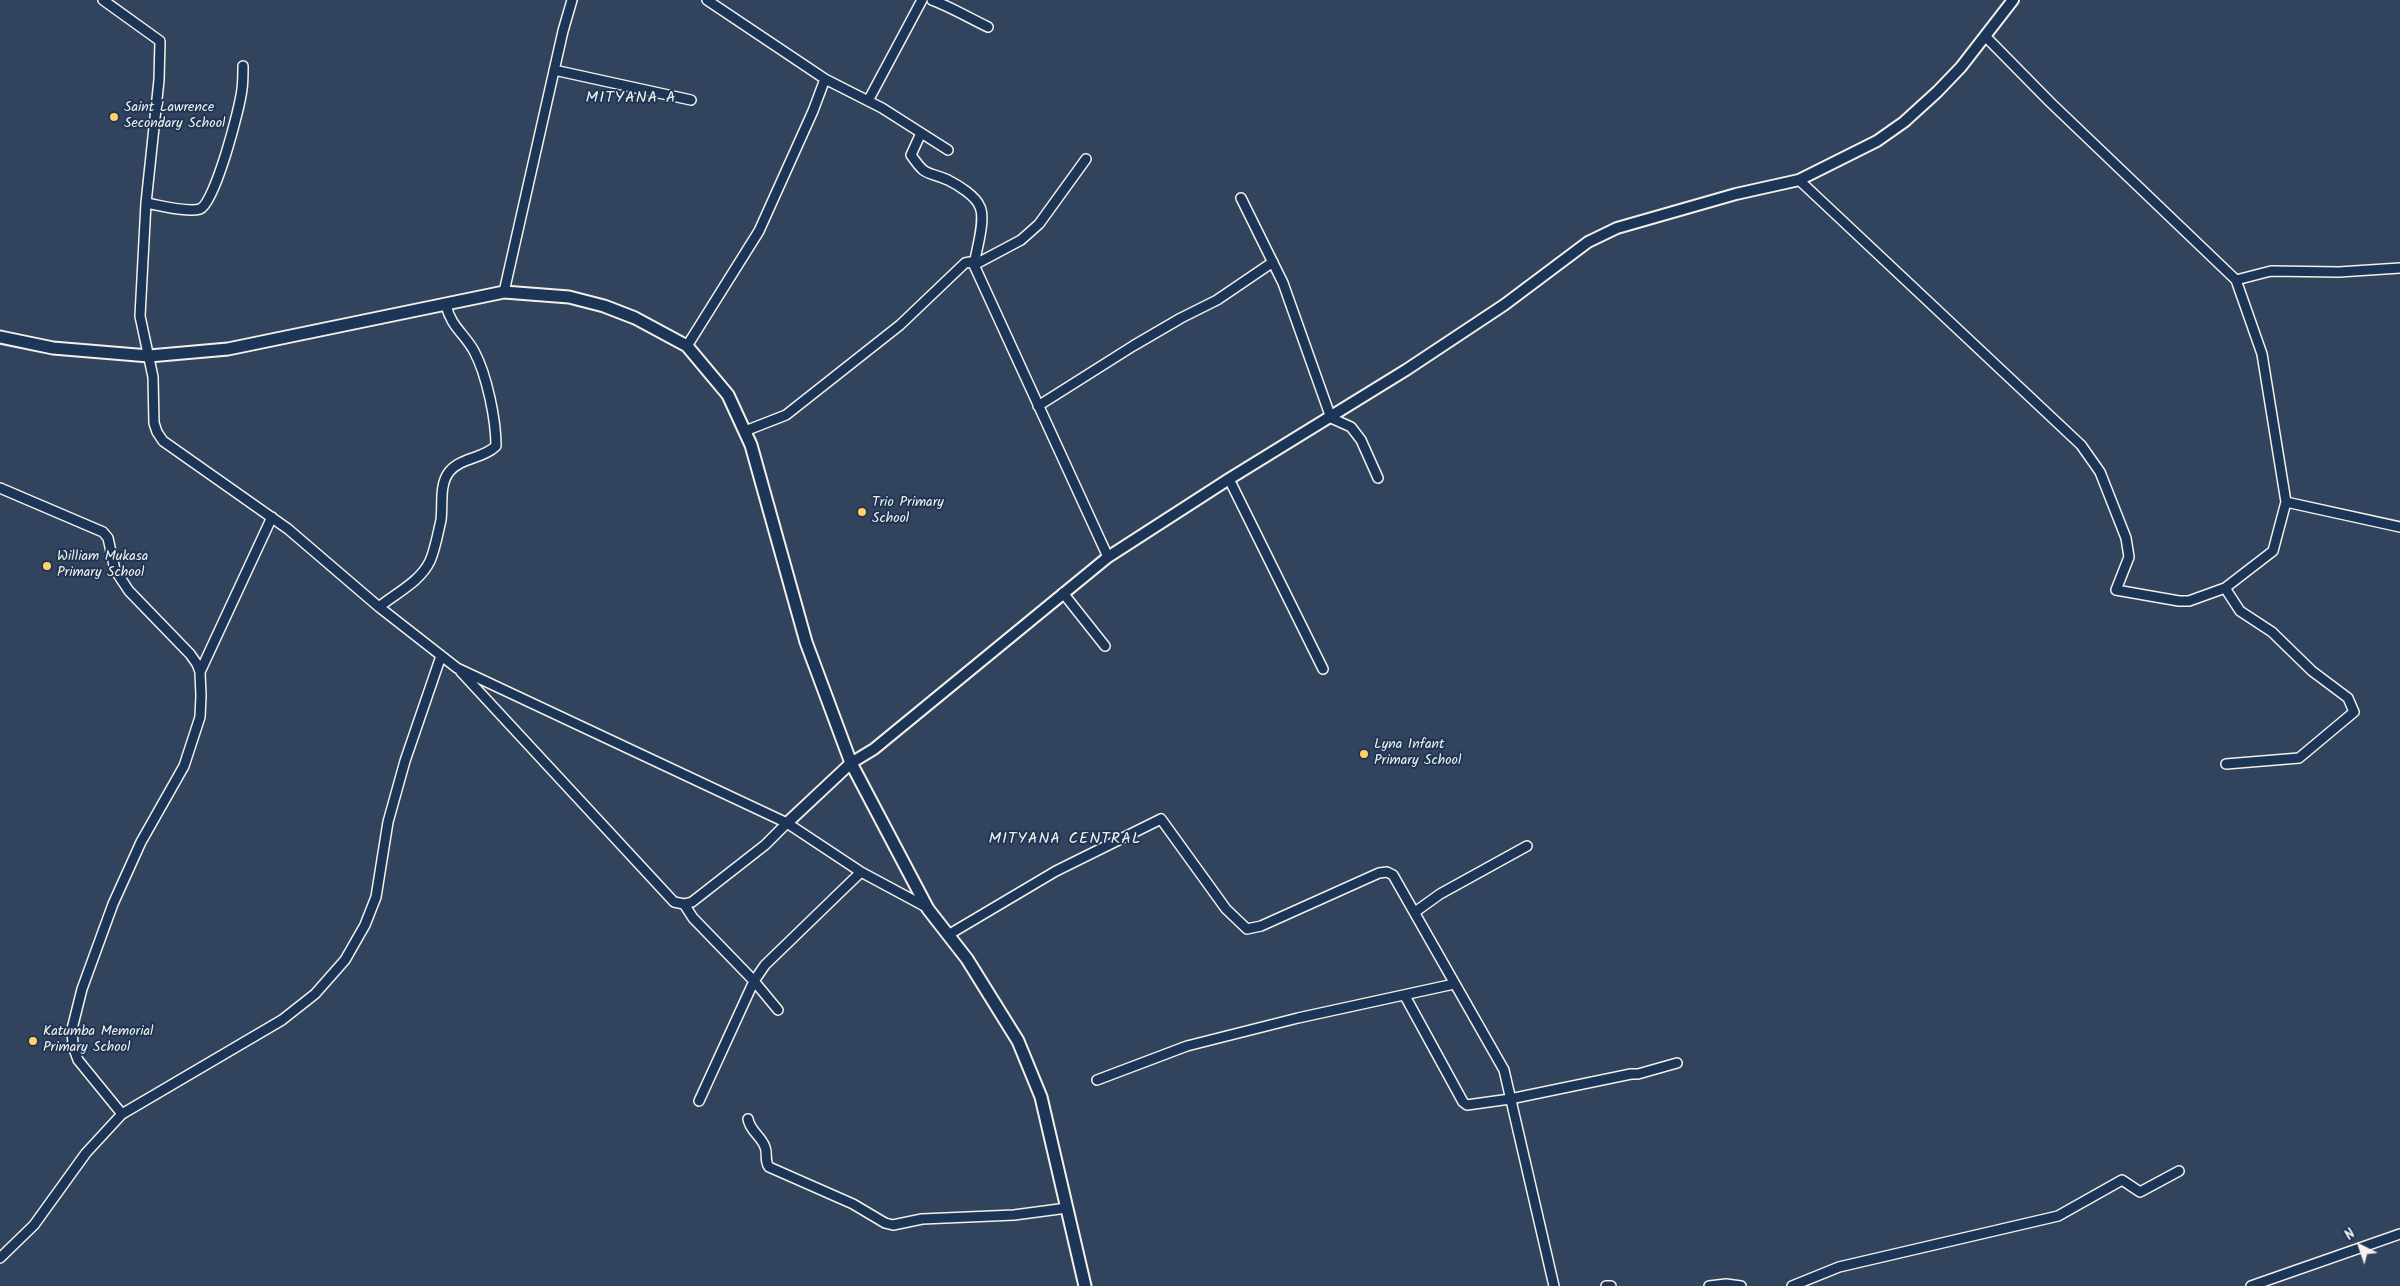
<!DOCTYPE html>
<html>
<head>
<meta charset="utf-8">
<style>
  body { margin:0 }
  #map { position:relative; width:2400px; height:1286px; overflow:hidden; background:#32435e; font-family:Kalam,sans-serif }
  canvas { display:block }
  .north { position:absolute; left:2335px; top:1221px; width:50px; height:50px; -webkit-text-stroke:4px #1d3557; paint-order:stroke; rotate:319deg; font-size:14px; font-weight:700; line-height:20px; text-align:center; color:#f4f1e8 }
  .north::after { content:''; display:block; margin:auto; width:18px; height:22px; background:#f4f1e8; clip-path:polygon(50% 0,100% 100%,50% 72%,0 100%) }
</style>
</head>
<body>
<div id="map">
<canvas width="2400" height="1286"></canvas>
<div class="north">N</div>
</div>
<script>
const ctx = document.querySelector('canvas').getContext('2d');
ctx.lineJoin = 'round';
function stroke(path, color, width, dash) { ctx.strokeStyle = color; ctx.lineWidth = width; ctx.lineCap = dash ? 'butt' : 'round'; ctx.setLineDash(dash || []); ctx.stroke(path); }
function drawText(font, color, halo, rows, align = 'center') {
  ctx.font = font + ' Kalam,sans-serif'; ctx.lineWidth = 4; ctx.setLineDash([]); ctx.textBaseline = 'middle'; ctx.strokeStyle = halo; ctx.fillStyle = color; for (const [text, x, y, turn = 0] of rows) {
    ctx.save(); ctx.translate(x, y); ctx.rotate((+turn || 0) * Math.PI / 180); ctx.textAlign = isNaN(turn) ? turn : align; if (halo) ctx.strokeText(text, 0, 0); ctx.fillText(text, 0, 0); ctx.restore();
  }
}
const minor = new Path2D(`
  M103,0l57,41 -1,39 -13,123 -6,113 13,61 1,46 3,9 6,9 125,88 91,78 78,61 330,155 74,49 67,36
  M707,0l118,79 57,29 66,42
  M932,0c19,7 37,18 56,27
  M554,70l137,30
  M868,101l54,-101
  M921,133l-10,22c16,23 14,15 37,25 10,5 28,16 32,27 6,13 -4,44 -6,58l47,-25 18,-16 47,-65
  M1799,180l282,265 19,27 26,66 3,19 -13,33 63,11h10l36,-13 48,-37 13,-49 -24,-148 -26,-74 -185,-177 -66,-67
  M1241,198l42,85 48,135 20,9 10,13 17,38
  M146,203c13,2 42,10 54,6 15,-6 40,-101 42,-120 1,-7 1,-15 1,-23
  M2236,280l35,-9 68,1 61,-4
  M504,292l59,-261 9,-31
  M687,346l72,-115 54,-120 12,-32
  M1038,406l95,-60 48,-28 36,-18 56,-38
  M745,431l41,-16 114,-90 65,-62 5,-1 4,3 134,292
  M1229,479l94,190
  M0,488l103,44 5,6 7,32 14,21 61,63 7,10 3,8 1,24 -1,21 -16,49 -43,76 -28,62 -31,85 -10,40 1,17 5,14 44,54
  M2286,502l114,25
  M2225,588l15,23 32,21 40,39 36,27 6,14 -55,46 -73,6
  M1063,593l42,53
  M379,607c17,-14 41,-25 51,-46 5,-11 8,-28 11,-41 2,-15 -2,-35 8,-48 12,-15 34,-13 47,-26 0,-26 -9,-71 -22,-95 -10,-18 -23,-24 -28,-46
  M200,672l72,-155
  M461,672l213,230 10,2 8,-2 73,-57 22,-22
  M684,904l9,14 61,63 24,29
  M1415,912l25,-18 87,-48
  M948,935l108,-64 105,-52 65,90 21,20 14,-3 118,-53 8,-1 6,3 111,195 50,216
  M1405,996l58,106 4,3 43,-6 121,-25h7l39,-11
  M1097,1080l90,-34 111,-28 156,-34
  M699,1101l55,-120 11,-16 96,-93
  M748,1119c2,12 13,17 17,28 3,7 -1,13 4,20l84,37 32,19 8,2 29,-6 92,-4 53,-7
  M0,1258l34,-33 52,-72 36,-39 160,-94 33,-26 30,-34 20,-35 11,-28 12,-75 17,-61 36,-105
  M1606,1286h5
  M1709,1286l17,-2 15,2
  M1792,1286l47,-19 219,-51 64,-36 18,12 39,-21
  M2251,1286l149,-52`);
const tertiary = new Path2D(`
  M787,823l64,-60 23,-14 234,-192 121,-78 177,-109 98,-65 84,-63 29,-14 119,-34 63,-14 78,-39 27,-19 33,-30 24,-25 52,-67`);
const secondary = new Path2D(`
  M0,337l53,11 96,8 79,-7 276,-57 65,5 35,9 31,12 52,28 41,49 23,50 55,197 45,121 77,146 39,50 51,82 23,56 44,189`);
const markers = [
  [114,117,5,"#ffd166"],
  [862,512,5,"#ffd166"],
  [47,566,5,"#ffd166"],
  [1364,754,5,"#ffd166"],
  [33,1041,5,"#ffd166"]
];
const poiNames = [
  ["Saint Lawrence",124,109],
  ["Secondary School",124,125],
  ["Trio Primary",872,504],
  ["School",872,520],
  ["William Mukasa",57,558],
  ["Primary School",57,574],
  ["Lyna Infant",1374,746],
  ["Primary School",1374,762],
  ["Katumba Memorial",43,1033],
  ["Primary School",43,1049]
];
const quarterNames = [
  ["MITYANA A",631,99],
  ["MITYANA CENTRAL",1065,840]
];
stroke(minor, '#f4f1e8', 12);
stroke(tertiary, '#f4f1e8', 14);
stroke(secondary, '#f4f1e8', 15);
stroke(minor, '#1d3557', 9);
stroke(tertiary, '#1d3557', 10);
stroke(secondary, '#1d3557', 11);
for (const [x, y, r, color] of markers) { const dot = new Path2D(); dot.arc(x, y, r, 0, 2 * Math.PI); ctx.fillStyle = color; ctx.fill(dot); stroke(dot, '#1d3557', 2); }
drawText('14px', '#f4f1e8', '#1d3557', poiNames, 'left');
ctx.letterSpacing = '1px';
drawText('16px', '#f4f1e8', '#1d3557', quarterNames);
ctx.letterSpacing = '0px';
</script>
</body>
</html>
